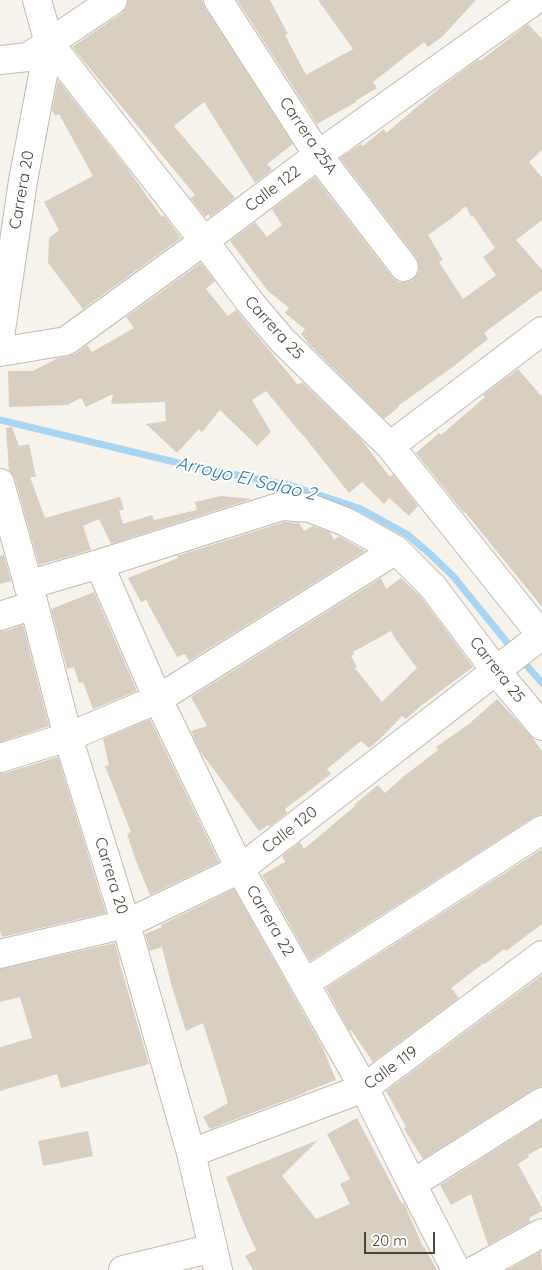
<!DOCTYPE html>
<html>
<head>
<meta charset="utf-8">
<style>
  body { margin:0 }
  #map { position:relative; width:542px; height:1270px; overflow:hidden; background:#f6f3ec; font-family:Quicksand,sans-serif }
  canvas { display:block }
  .scale { position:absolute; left:364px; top:1232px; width:71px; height:22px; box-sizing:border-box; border:2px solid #4b4439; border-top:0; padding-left:6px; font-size:15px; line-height:18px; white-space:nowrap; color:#4b4439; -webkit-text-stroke:4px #fff; paint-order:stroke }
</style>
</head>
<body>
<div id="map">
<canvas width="542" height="1270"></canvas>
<div class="scale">20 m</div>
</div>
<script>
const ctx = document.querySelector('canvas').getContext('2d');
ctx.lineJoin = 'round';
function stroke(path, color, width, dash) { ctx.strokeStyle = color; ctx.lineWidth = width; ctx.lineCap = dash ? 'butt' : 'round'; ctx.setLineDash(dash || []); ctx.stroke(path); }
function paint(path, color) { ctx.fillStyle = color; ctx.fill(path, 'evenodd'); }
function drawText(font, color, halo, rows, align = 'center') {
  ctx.font = font + ' Quicksand,sans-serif'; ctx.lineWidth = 4; ctx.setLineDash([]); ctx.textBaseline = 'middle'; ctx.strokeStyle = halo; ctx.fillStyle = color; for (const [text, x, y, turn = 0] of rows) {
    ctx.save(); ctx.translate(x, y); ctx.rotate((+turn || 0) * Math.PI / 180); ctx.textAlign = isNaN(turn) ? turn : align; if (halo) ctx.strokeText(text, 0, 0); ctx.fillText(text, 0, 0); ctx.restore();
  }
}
const stream = new Path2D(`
  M0,420l191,46 101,20 69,23 47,26 21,18 24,23 61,75
  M521,659l21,24`);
const building = new Path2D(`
  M128,0h74l3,8 88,136 -26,20 5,6 -17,13 -51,-81 -30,24 61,72 -25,19 -1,-3 -4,3 -15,-19 5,-3 -123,-148 50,-34 5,-6z
  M237,0h33l18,34 -3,1 21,40 47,-26 -35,-49h158l-34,37 -14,10 -4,-5 -51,40 4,6 -22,13 1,1 -39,22z
  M528,24l14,15v111l-13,12 13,15v43l-26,20 26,30v20l-58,43 4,6 -34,27 -56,40 1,1 -15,12 -75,-75 -8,-10 4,-5 -20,-16 4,-5 -21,-17 -38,-50 25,-19 12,15 15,-12 -10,-16 43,-32 77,100 6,5h9l6,-2 6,-8v-8l-3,-7 -76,-99 21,-14 2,2 21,-17 2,4 56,-47 37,-27 1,2zM466,206l5,11 2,-1 22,32 -12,9 13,18 -33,24 -24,-37 4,-2 -15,-25 24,-17z
  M58,80l69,88 35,49 2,-2 17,23 -98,71 -35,-46 1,-25 10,-8 -15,-28 49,-26 -34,-62 -4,2 -3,-6z
  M201,263l14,18 -9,8 22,27 8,-6 62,75 4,-3 58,56 30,39 3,-3 25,32 -9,10 -20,-18 -5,6 -22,-22 -13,11 -46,-58v1l-37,-45 -14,9 19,32 -14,14 -37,-36 -18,22 -3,-3 -22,24 -31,-29 20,-3 -1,-19 -54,2 2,-10 -27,13 -5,-9 -14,7 -58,2 -1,-36h25l25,-13 11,-2 6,-2 12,-9 5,7 42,-24 -8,-11z
  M518,369l24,28v210l-77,-95 -1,1 -48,-60 23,-20 2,2 44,-38 -2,-2z
  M12,427l7,19 10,-2 7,33h-6l15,41 75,-21 4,12 -5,2 4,13 29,-9 2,5 43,-10 -2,-8 26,-6 31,3 -141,45 -12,-25 -16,7 8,24 -52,15 -24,-86 -6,-8 -3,-43z
  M284,522l15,1 5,8 9,-5 17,6 4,8 5,-4 26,15 -176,110 -4,-7 -8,3 -31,-57 -5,2 -13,-24 50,-20 -1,-2z
  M4,555l7,26 -11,3v-28z
  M381,578l5,11 15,-11 20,19 52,70 -51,38 -16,14 -4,-3 -22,23 -11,9 -8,-7 -34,28 4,5 -46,35 2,4 -18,14 -1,-2 -9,6 -59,-80 -9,-20 16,-5 -16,-29zM391,631l5,9 21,28 -35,34 -27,-34 2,-1 -6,-11 3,-2 -1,-2z
  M94,592l43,99 -44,18 -10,-27 -4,1 -5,-16 -7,2 -16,-60z
  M23,625l26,101 -49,16v-111h5z
  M497,699l35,38 10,14v63l-8,3 -224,144 -48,-86 23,-13 -3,-6 18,-14 4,7 51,-43 -1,-1 24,-20 7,8 19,-17 34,-26 -2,-3 33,-23z
  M150,719l69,143 -69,33 -14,-34 -9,-27 4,-2 -26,-66 4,-1 -6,-26z
  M58,757l48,156 -104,24 -2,-6v-158h5z
  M542,849v75l-36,27 -2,-2 -19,15 -1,-1 -33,25 8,10 -86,64 -22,-32 -2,1 -23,-43z
  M234,889l88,157 14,34 -31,12v1l-95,36 -7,-12 25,-14 -25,-80 -17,8 -14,-44 -10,-40 -12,4 -5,-17 17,-7 -1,-2z
  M115,943l5,18h-1l30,103 -88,24 -4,-14 -57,17v-44l32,-9 -12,-41 -20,5v-33z
  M542,975v111l-8,3 -111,70 -19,-30 2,-2 -20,-36z
  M357,1118l45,86 2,-1 19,44h1l13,23h-184l-8,-14 11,-6 -14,-31 -16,-42 92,-37 -36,36 34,43 34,-15 -10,-20 10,-5 -23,-45z
  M542,1120v27l-14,8 1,2 -11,7 24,44v3l-13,7 1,4 -42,23 -17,-51 -20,11 -11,-20z
  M88,1131l5,25 -50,10 -5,-25z
  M541,1251l1,19h-35z`);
const minor = new Path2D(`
  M37,0l12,43 155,198 45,60 33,39 108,106 152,190
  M218,0l100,155 86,112
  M0,60l28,-3 85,-57
  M0,337l23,-156 26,-138
  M0,352l66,-11 138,-100 114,-86 217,-155
  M390,446l152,-115
  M0,483l34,122 34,132 58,187 65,229 27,117
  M99,564l59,135 82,170 124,219 48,96 44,86
  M28,585l71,-21 183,-58 28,2 36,14 50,28 37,37 63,84 46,55
  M0,616l34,-11
  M0,758l68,-21 90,-38 238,-149
  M0,954l126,-30 114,-55 302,-234
  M305,983l237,-153
  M191,1153l173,-65 178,-133
  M412,1184l130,-82
  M123,1270l90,-22
  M475,1270l67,-37`);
const streetNames = [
  ["Carrera 25A",308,136,56],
  ["Calle 122",273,189,-37],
  ["Carrera 20",22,190,-80],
  ["Carrera 25",274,328,48],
  ["Carrera 25",497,670,52],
  ["Calle 120",290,830,-38],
  ["Carrera 20",111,876,73],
  ["Carrera 22",270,921,60],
  ["Calle 119",391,1068,-36]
];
const waterNames = [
  ["Arroyo El Salao 2",246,479,13]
];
stroke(stream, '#a9d4f2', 7);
paint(building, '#d8cfc1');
stroke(minor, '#c2bbae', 30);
stroke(minor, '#fff', 28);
drawText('16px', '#4b4439', '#fff', streetNames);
drawText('italic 18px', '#2e7ab2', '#fff', waterNames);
</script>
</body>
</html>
